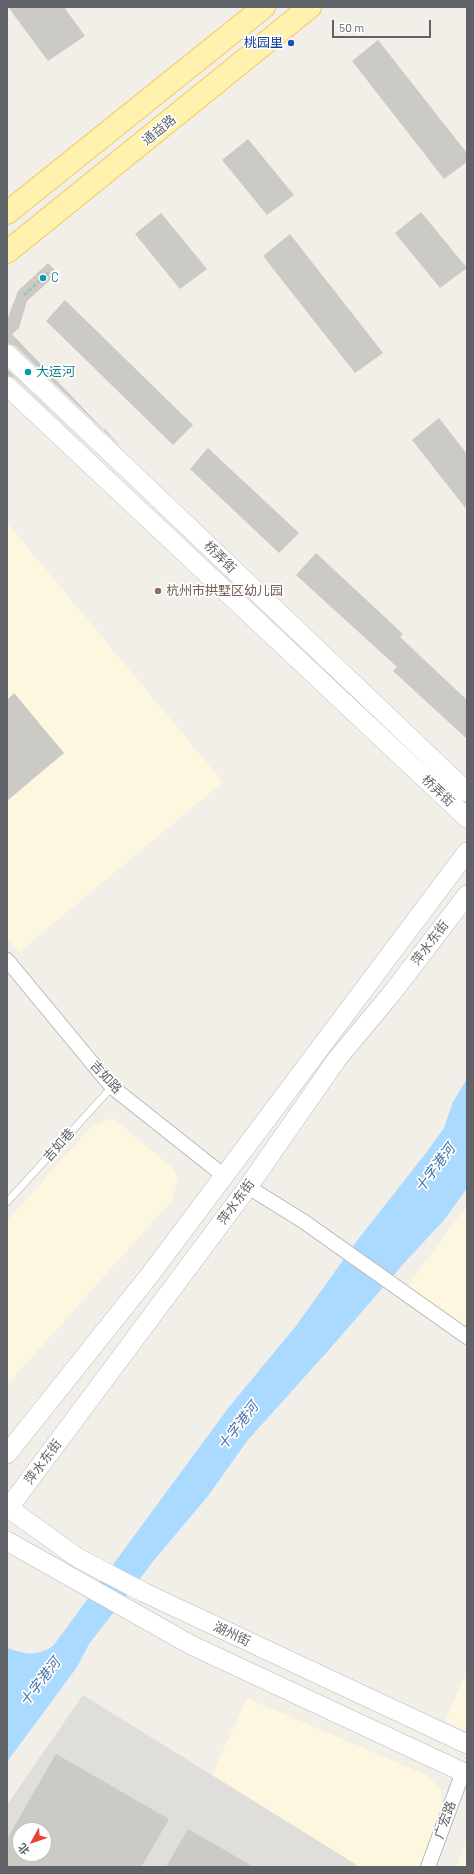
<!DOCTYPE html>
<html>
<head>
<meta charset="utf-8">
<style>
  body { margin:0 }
  #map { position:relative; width:474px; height:1874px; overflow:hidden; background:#f1efe8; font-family:Barlow,"Noto Sans SC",sans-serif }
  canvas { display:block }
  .frame { position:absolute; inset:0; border:8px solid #5f6368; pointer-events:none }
  .north { position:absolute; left:12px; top:1822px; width:40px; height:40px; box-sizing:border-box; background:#fff; border:1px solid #bfc1c3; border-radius:50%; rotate:230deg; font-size:11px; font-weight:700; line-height:16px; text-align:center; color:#5f6368 }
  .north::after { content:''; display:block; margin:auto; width:14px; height:18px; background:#ea4335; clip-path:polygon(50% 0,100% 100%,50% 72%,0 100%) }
  .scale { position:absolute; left:332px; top:20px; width:99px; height:18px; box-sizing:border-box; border:2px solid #5f6368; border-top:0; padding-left:5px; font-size:12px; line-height:14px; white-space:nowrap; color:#5f6368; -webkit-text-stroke:3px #fff; paint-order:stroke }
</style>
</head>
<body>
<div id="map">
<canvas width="474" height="1874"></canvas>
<div class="frame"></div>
<div class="north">北</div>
<div class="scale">50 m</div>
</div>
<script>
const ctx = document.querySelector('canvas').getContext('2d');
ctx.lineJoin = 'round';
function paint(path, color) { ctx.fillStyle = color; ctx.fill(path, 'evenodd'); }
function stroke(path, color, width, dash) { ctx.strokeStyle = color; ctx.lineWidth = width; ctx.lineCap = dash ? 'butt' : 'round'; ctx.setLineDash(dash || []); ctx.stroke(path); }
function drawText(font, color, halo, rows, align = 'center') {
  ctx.font = font + ' Barlow,"Noto Sans SC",sans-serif'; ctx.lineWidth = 3.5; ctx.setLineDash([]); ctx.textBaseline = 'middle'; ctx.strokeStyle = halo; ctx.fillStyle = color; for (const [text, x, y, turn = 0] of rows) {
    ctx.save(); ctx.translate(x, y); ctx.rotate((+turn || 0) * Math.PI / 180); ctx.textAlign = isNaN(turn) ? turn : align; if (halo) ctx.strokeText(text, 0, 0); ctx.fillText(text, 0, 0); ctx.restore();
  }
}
const commercial = new Path2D(`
  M7,523l216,259 -204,170 -12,-14z
  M112,1118l59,48 7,13 -6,21 -165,185v-164l85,-95z
  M467,1205v124l-60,-42z
  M467,1671v60l-22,-10z
  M247,1698l179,77 15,14 1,23 -22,55h-60l-148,-92z
  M467,1840v27h-11z`);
const industrial = new Path2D(`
  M83,1695l277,172h-353v-62zM20,1830h24v24h-24z`);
const water = new Path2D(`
  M467,1079v109l-22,31 -40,43 -78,90 -80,89 -39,55 -53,63 -66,85 -12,23 -70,95v-114c19,6 28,9 46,-2l176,-239 67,-81 60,-84 70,-89 18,-25 9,-26z`);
const building = new Path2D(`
  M8,7h56l21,29 -37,25z
  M378,40l89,113v9l-23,17 -92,-118z
  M248,139l46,56 -27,20 -45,-55z
  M421,212l46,56 -27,20 -45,-55z
  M161,213l46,56 -27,20 -45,-55z
  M290,234l93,119 -28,20 -92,-117z
  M48,263l10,10 -31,28 -8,27 -7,6 92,96 1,-1 17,19 -107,-102 -8,-3v-23l11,-29z
  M65,300l128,125 -20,20 -127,-124z
  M7,369l98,94 -90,-85 -8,-3z
  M439,418l28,36v56l-55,-70z
  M208,448l91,85 -20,20 -89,-84z
  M316,553l87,81 -3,3 67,63v39l-74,-68 4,-4 -101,-92z
  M14,693l50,60 -57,48v-101z
  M56,1754l113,65 -28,48h-134v-28zM20,1830h24v24h-24z
  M188,1829l66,38h-88z`);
const path = new Path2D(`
  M24,295l24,-22`);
const lane = new Path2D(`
  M7,1202l105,-115`);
const street = new Path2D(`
  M7,960l105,127 111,88
  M248,1187l55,34 164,116
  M428,1867l35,-95`);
const secondary = new Path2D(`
  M7,354l460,438
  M7,386l460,432
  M7,1454l142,-178 318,-424
  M7,1507l71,51 65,34 324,152
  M7,1510l241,-323 89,-128 55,-66 75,-98
  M7,1541l184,104 276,129`);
const primary = new Path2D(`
  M7,213l257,-206
  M7,252l303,-245`);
const markers = [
  [291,43,4,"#1a4fb4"],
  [43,278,4,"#0f9aa8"],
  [28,372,4,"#0f9aa8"],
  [158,591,4,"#8d6e63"]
];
const transitNames = [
  ["桃园里",283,43]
];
const streetNames = [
  ["通益路",159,130,-39],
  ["桥弄街",220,557,44],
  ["桥弄街",438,791,43],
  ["萍水东街",430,943,-53],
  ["吉如路",106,1077,47],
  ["吉如巷",59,1145,-48],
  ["萍水东街",236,1202,-54],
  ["萍水东街",43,1462,-53],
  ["湖州街",232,1634,25],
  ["广宏路",445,1820,-70]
];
const cultureNames = [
  ["C",51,278],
  ["大运河",36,372]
];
const educationNames = [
  ["杭州市拱墅区幼儿园",166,591]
];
const waterNames = [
  ["十字港河",435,1168,-53],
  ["十字港河",238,1426,-52],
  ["十字港河",40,1682,-52]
];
paint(commercial, '#fef7e0');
paint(industrial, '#e0deda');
paint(water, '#aadaff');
paint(building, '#cccac5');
stroke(lane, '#b5b8bc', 8);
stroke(street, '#b5b8bc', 16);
stroke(secondary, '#b6babf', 20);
stroke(primary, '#f2c960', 24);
stroke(path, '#9cc7a9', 2.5, [4, 2]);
stroke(lane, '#fff', 7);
stroke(street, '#fff', 14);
stroke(secondary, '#fff', 19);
stroke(primary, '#fff2af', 22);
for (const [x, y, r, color] of markers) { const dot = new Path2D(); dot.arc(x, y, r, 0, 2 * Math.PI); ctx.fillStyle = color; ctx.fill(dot); stroke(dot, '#fff', 1.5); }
drawText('13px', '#164399', '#fff', transitNames, 'right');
drawText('13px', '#5f6368', '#fff', streetNames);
drawText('13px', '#0d838f', '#fff', cultureNames, 'left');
drawText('13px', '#785e54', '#fff', educationNames, 'left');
drawText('italic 14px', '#4174aa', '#fff', waterNames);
</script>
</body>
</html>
